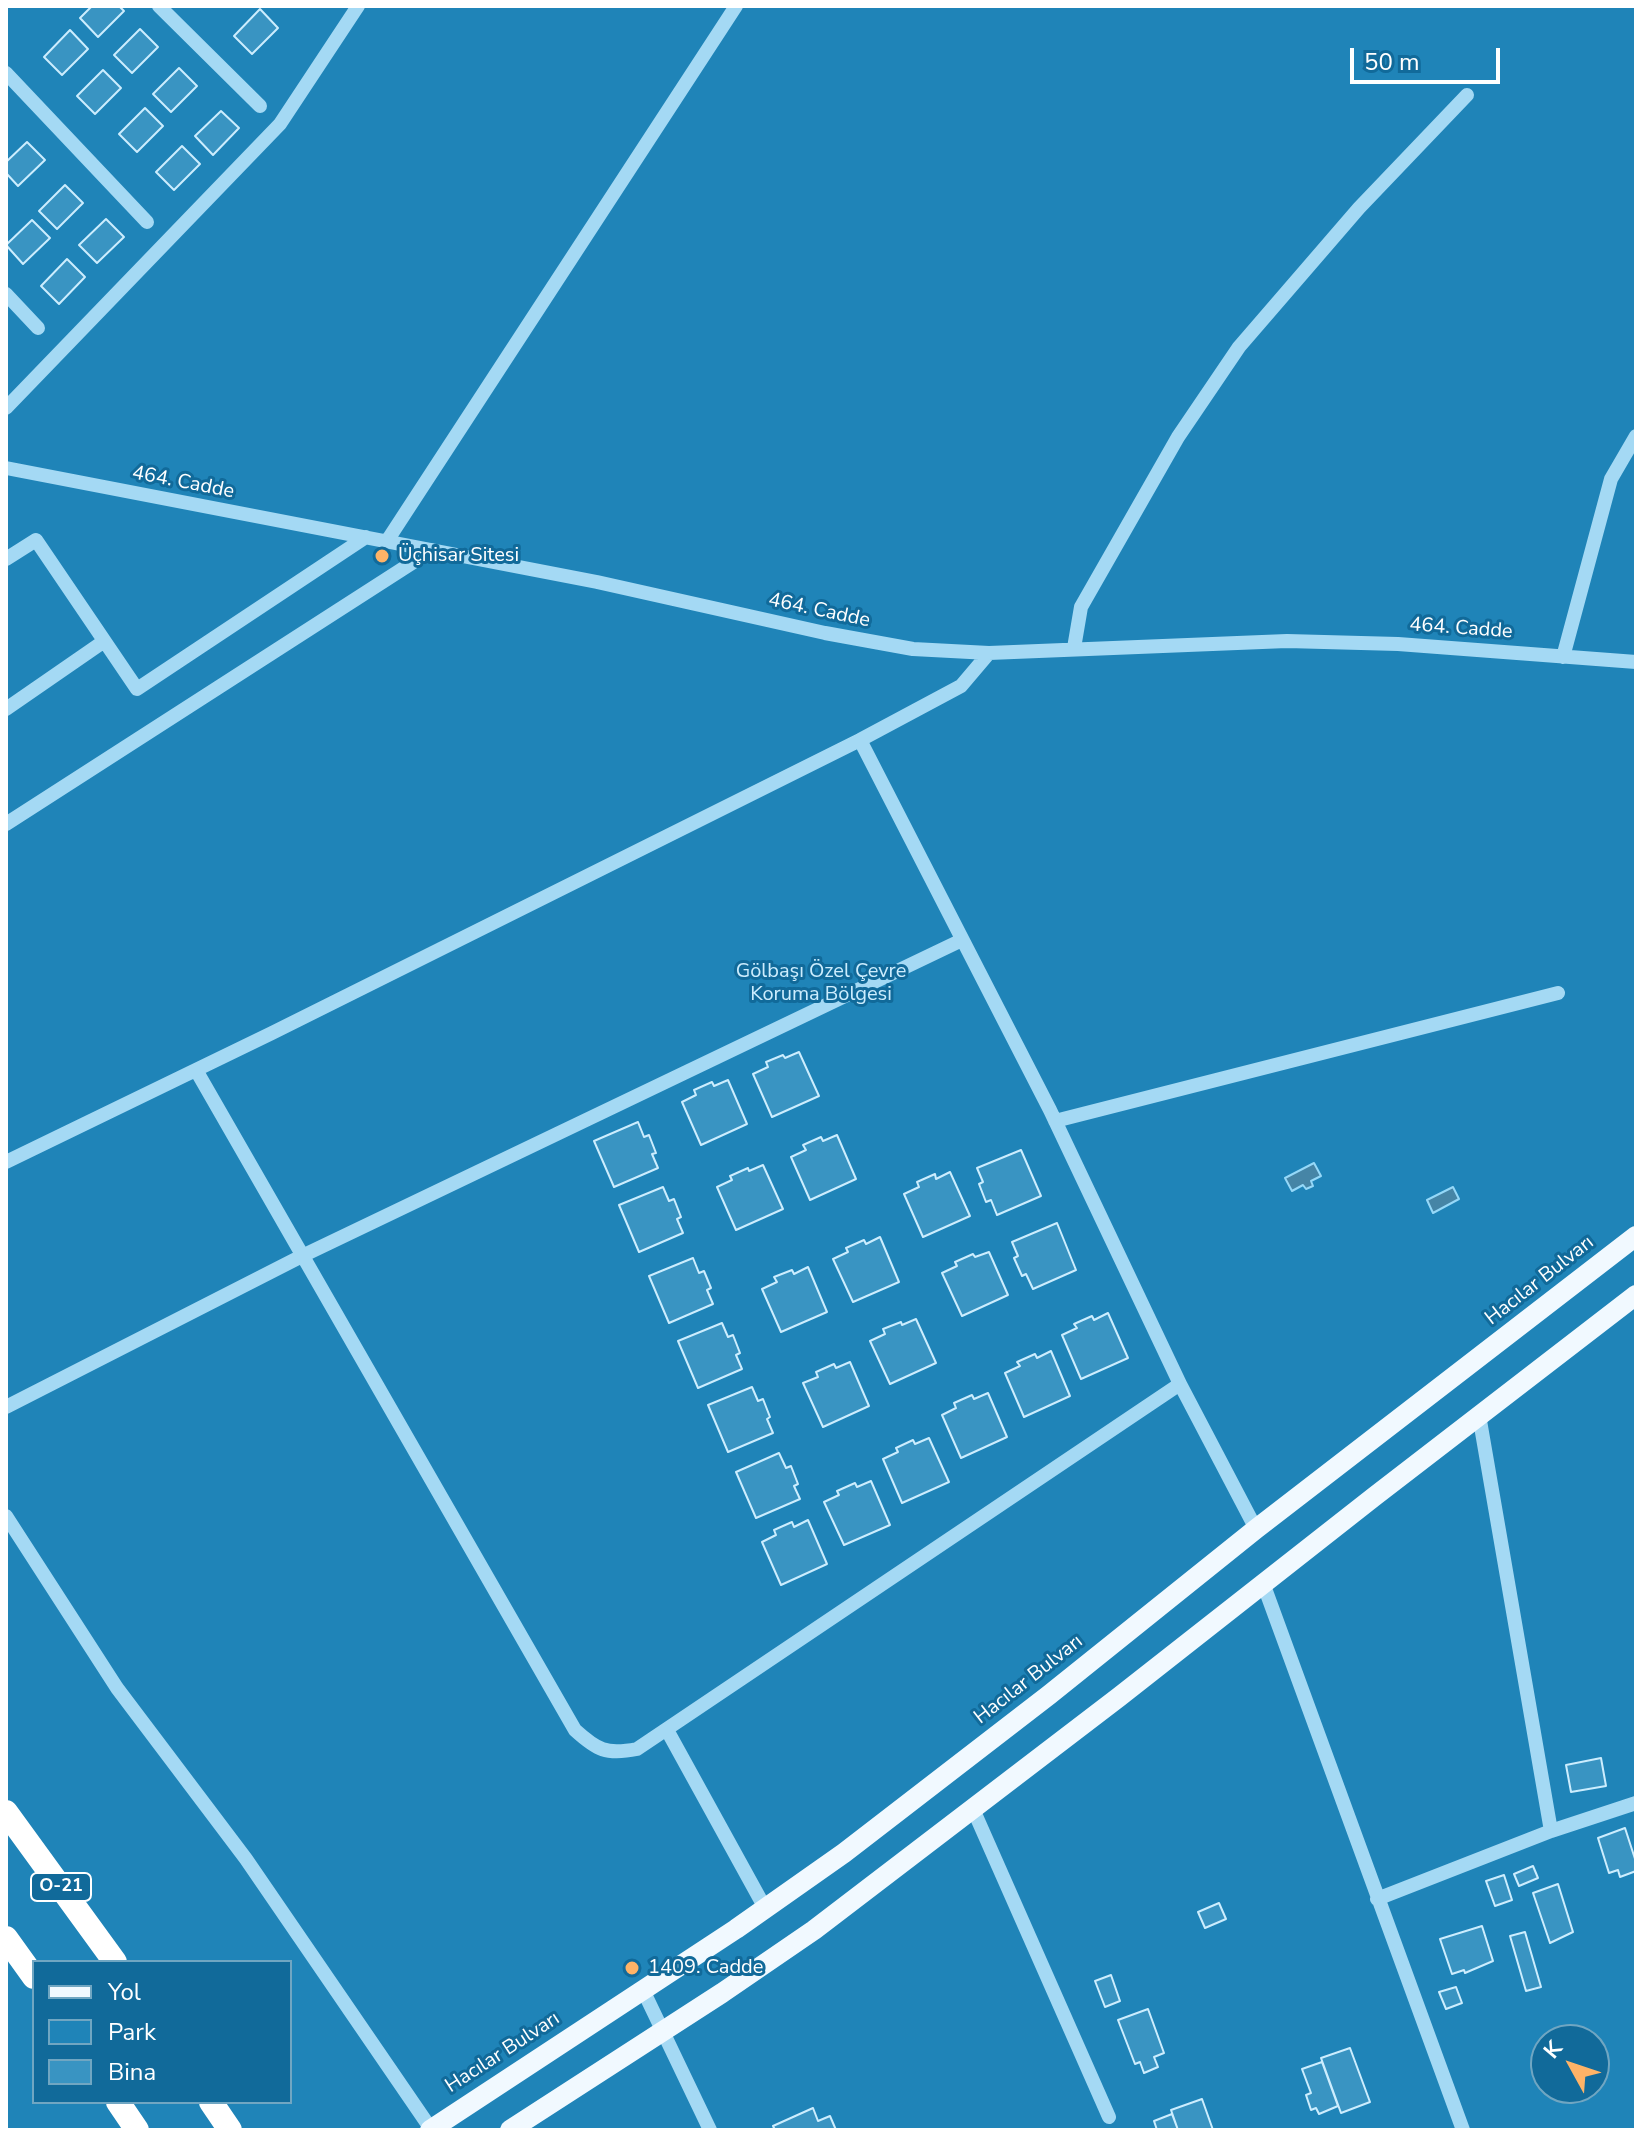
<!DOCTYPE html>
<html>
<head>
<meta charset="utf-8">
<style>
  body { margin:0 }
  #map { position:relative; width:1642px; height:2136px; overflow:hidden; background:#116a9a; font-family:"Nunito Sans",sans-serif }
  canvas { display:block }
  .frame { position:absolute; inset:0; border:8px solid #fff; pointer-events:none }
  .legend { position:absolute; left:32px; top:1960px; width:260px; height:144px; box-sizing:border-box; background:#116a9a; border:2px solid #70a6c2; margin:0; padding:10px 14px; list-style:none; font-size:24px; color:#fff }
  .legend li { display:flex; align-items:center; gap:16px; height:40px }
  .legend b { width:40px; border:2px solid #70a6c2 }
  .north { position:absolute; left:1530px; top:2024px; width:80px; height:80px; box-sizing:border-box; background:#116a9a; border:2px solid #70a6c2; border-radius:50%; rotate:310deg; font-size:22px; font-weight:700; line-height:32px; text-align:center; color:#fff }
  .north::after { content:''; display:block; margin:auto; width:28px; height:36px; background:#ffb367; clip-path:polygon(50% 0,100% 100%,50% 72%,0 100%) }
  .scale { position:absolute; left:1350px; top:48px; width:150px; height:36px; box-sizing:border-box; border:4px solid #fff; border-top:0; padding-left:10px; font-size:24px; line-height:28px; white-space:nowrap; color:#fff; -webkit-text-stroke:6px #116a9a; paint-order:stroke }
</style>
</head>
<body>
<div id="map">
<canvas width="1642" height="2136"></canvas>
<div class="frame"></div>
<ul class="legend">
<li><b style="height:10px;background:#f1f9ff"></b>Yol</li>
<li><b style="height:22px;background:#1f84b8"></b>Park</li>
<li><b style="height:22px;background:#3994c2"></b>Bina</li>
</ul>
<div class="north">K</div>
<div class="scale">50 m</div>
</div>
<script>
const ctx = document.querySelector('canvas').getContext('2d');
ctx.lineJoin = 'round';
function paint(path, color) { ctx.fillStyle = color; ctx.fill(path, 'evenodd'); }
function stroke(path, color, width, dash) { ctx.strokeStyle = color; ctx.lineWidth = width; ctx.lineCap = dash ? 'butt' : 'round'; ctx.setLineDash(dash || []); ctx.stroke(path); }
function drawText(font, color, halo, rows, align = 'center') {
  ctx.font = font + ' "Nunito Sans",sans-serif'; ctx.lineWidth = 6; ctx.setLineDash([]); ctx.textBaseline = 'middle'; ctx.strokeStyle = halo; ctx.fillStyle = color; for (const [text, x, y, turn = 0] of rows) {
    ctx.save(); ctx.translate(x, y); ctx.rotate((+turn || 0) * Math.PI / 180); ctx.textAlign = isNaN(turn) ? turn : align; if (halo) ctx.strokeText(text, 0, 0); ctx.fillText(text, 0, 0); ctx.restore();
  }
}
const green = new Path2D(`
  M6,6h1630v2124h-1630zM34,1962h256v140h-256zM1546,2040h48v48h-48z`);
const water = new Path2D(`
  M1314,1163l7,13 -10,5 2,5 -7,3 -3,-4 -11,6 -7,-13z
  M1453,1187l6,12 -26,14 -6,-13z`);
const building = new Path2D(`
  M92,6h27l5,5 -26,26 -18,-19z
  M260,9l18,19 -26,26 -18,-18z
  M140,29l18,18 -26,26 -18,-18z
  M70,30l18,19 -26,26 -18,-18z
  M179,68l18,18 -26,26 -18,-18z
  M103,70l18,18 -26,26 -18,-18z
  M145,108l18,18 -26,26 -18,-18z
  M221,111l18,17 -26,27 -18,-19z
  M27,142l18,18 -27,26 -12,-13v-11z
  M182,146l18,18 -26,26 -18,-18z
  M65,185l18,18 -26,26 -18,-18z
  M106,219l18,18 -27,26 -18,-18z
  M32,220l18,18 -27,26 -17,-19z
  M67,259l18,18 -26,27 -18,-18z
  M799,1052l20,44 -47,21 -19,-43 15,-7 -2,-5 17,-7 2,3z
  M728,1080l19,44 -46,21 -19,-43 14,-7 -2,-5 18,-8 2,4z
  M638,1122l6,15 5,-2 7,18 -4,1 6,14 -44,19 -20,-46z
  M837,1135l19,44 -46,21 -19,-43 15,-7 -3,-5 18,-8 2,4z
  M1021,1150l20,46 -44,19 -6,-15 -5,2 -7,-18 4,-2 -6,-14z
  M763,1165l20,44 -47,21 -19,-43 15,-7 -2,-4 18,-8 1,3z
  M950,1172l20,44 -47,21 -19,-43 15,-7 -2,-5 18,-8 1,5z
  M663,1187l6,14 5,-2 7,18 -4,2 6,14 -44,19 -20,-47z
  M1057,1223l19,47 -43,19 -7,-15 -4,2 -8,-18 4,-2 -6,-14z
  M880,1237l19,45 -46,20 -20,-43 15,-7 -2,-4 18,-8 2,4z
  M989,1252l19,43 -46,21 -20,-43 15,-7 -2,-4 18,-8 2,3z
  M693,1258l6,15 5,-2 7,17 -4,2 6,14 -44,19 -20,-47z
  M808,1267l19,45 -46,20 -19,-43 15,-7 -3,-5 18,-7 2,4z
  M1108,1313l20,45 -47,21 -19,-44 15,-7 -3,-4 18,-8 2,4z
  M916,1319l20,44 -46,21 -20,-43 15,-7 -2,-5 18,-7 1,3z
  M722,1323l6,14 5,-2 7,18 -4,2 6,14 -44,19 -20,-47z
  M1051,1351l19,45 -46,21 -19,-44 15,-7 -3,-4 18,-8 2,4z
  M850,1362l19,44 -46,21 -20,-44 15,-6 -2,-5 18,-8 2,4z
  M752,1387l6,14 5,-2 7,18 -3,2 6,14 -45,19 -20,-47z
  M988,1393l19,44 -46,21 -19,-43 14,-7 -2,-5 18,-8 2,4z
  M929,1438l20,44 -47,21 -19,-44 15,-7 -2,-4 17,-8 2,4z
  M779,1453l7,15 5,-2 7,18 -4,2 6,13 -44,19 -20,-46z
  M871,1481l19,44 -46,20 -20,-43 15,-7 -2,-4 18,-8 2,4z
  M808,1520l19,44 -46,21 -19,-43 14,-7 -2,-5 18,-8 2,5z
  M1601,1758l5,28 -35,6 -5,-27z
  M1625,1828l11,34v9l-16,6 -2,-7 -9,3 -11,-35z
  M1533,1866l5,12 -19,8 -5,-12z
  M1504,1875l8,25 -17,6 -9,-25z
  M1558,1884l15,48 -23,11 -17,-50z
  M1219,1903l7,16 -21,9 -7,-16z
  M1482,1926l11,35 -28,12 -1,-3 -12,4 -12,-35z
  M1525,1932l16,55 -15,4 -16,-55z
  M1111,1975l9,26 -15,6 -10,-26z
  M1456,1987l6,16 -16,6 -7,-17z
  M1148,2009l16,44 -10,4 4,10 -14,6 -4,-11 -5,2 -17,-44z
  M1350,2048l20,54 -29,11 -20,-55z
  M1322,2062l16,44 -19,8 -3,-6 -5,2 -5,-15 5,-2 -9,-24z
  M1202,2099l11,31h-35l-7,-20z
  M813,2108l5,13 12,-5 6,14h-61l-2,-4z
  M1172,2114l6,16h-21l-3,-9z`);
const minor = new Path2D(`
  M159,6l101,100
  M6,73l141,149
  M6,294l32,34
  M6,408l274,-284 78,-118
  M6,468l591,114 228,51 88,16 76,4 298,-12 111,3 238,18
  M387,541l349,-535
  M6,559l30,-19 101,149 229,-152
  M1074,648l7,-41 97,-170 61,-90 120,-139 108,-113
  M1563,657l48,-178 25,-43
  M6,709l97,-67
  M860,740l190,370 130,274 76,145
  M6,824l426,-274
  M196,1070l379,660c22,20 31,25 62,19l543,-365
  M1055,1121l503,-128
  M6,1162l266,-129 588,-293 101,-54 28,-33
  M6,1407l296,-151 660,-316
  M1479,1415l72,416
  M6,1516l111,172 129,171 185,270
  M1263,1583l200,547
  M667,1730l98,178
  M973,1809l136,308
  M1377,1899l174,-68 85,-28
  M643,1990l67,140`);
const major = new Path2D(`
  M430,2130l306,-201 108,-76 205,-158 207,-166 380,-293
  M510,2130l212,-137 92,-63 305,-233 256,-201 261,-201`);
const highway = new Path2D(`
  M6,1812l109,150
  M6,1938l28,39
  M118,2102l19,28
  M211,2102l19,28`);
const markers = [
  [382,556,8,"#ffb367"],
  [632,1968,8,"#ffb367"]
];
const shields = [
  [61,1887,60]
];
const shieldNames = [
  ["O-21",61,1887]
];
const streetNames = [
  ["464. Cadde",183,483,11],
  ["464. Cadde",819,611,12],
  ["464. Cadde",1461,629,4],
  ["Hacılar Bulvarı",1540,1281,-38],
  ["Hacılar Bulvarı",1029,1680,-38],
  ["Hacılar Bulvarı",503,2053,-33]
];
const poiNames = [
  ["Üçhisar Sitesi",398,556],
  ["1409. Cadde",648,1968]
];
const parkNames = [
  ["Gölbaşı Özel Çevre",821,972],
  ["Koruma Bölgesi",821,995]
];
paint(green, '#1f84b8');
paint(water, '#4685a6');
stroke(water, '#95d8f8', 2);
paint(building, '#3994c2');
stroke(building, '#ccedfe', 2);
stroke(minor, '#a4d9f4', 14);
stroke(major, '#f1f9ff', 20);
stroke(highway, '#fff', 24);
for (const [x, y, r, color] of markers) { const dot = new Path2D(); dot.arc(x, y, r, 0, 2 * Math.PI); ctx.fillStyle = color; ctx.fill(dot); stroke(dot, '#116a9a', 3); }
for (const [x, y, w] of shields) { const box = new Path2D(); box.roundRect(x - w / 2, y - 14, w, 28, 6); ctx.fillStyle = '#116a9a'; ctx.fill(box); stroke(box, '#fff', 2); }
drawText('bold 18px', '#fff', null, shieldNames);
drawText('20px', '#fff', '#116a9a', streetNames);
drawText('20px', '#fff', '#116a9a', poiNames, 'left');
drawText('20px', '#ccedfe', '#116a9a', parkNames);
</script>
</body>
</html>
